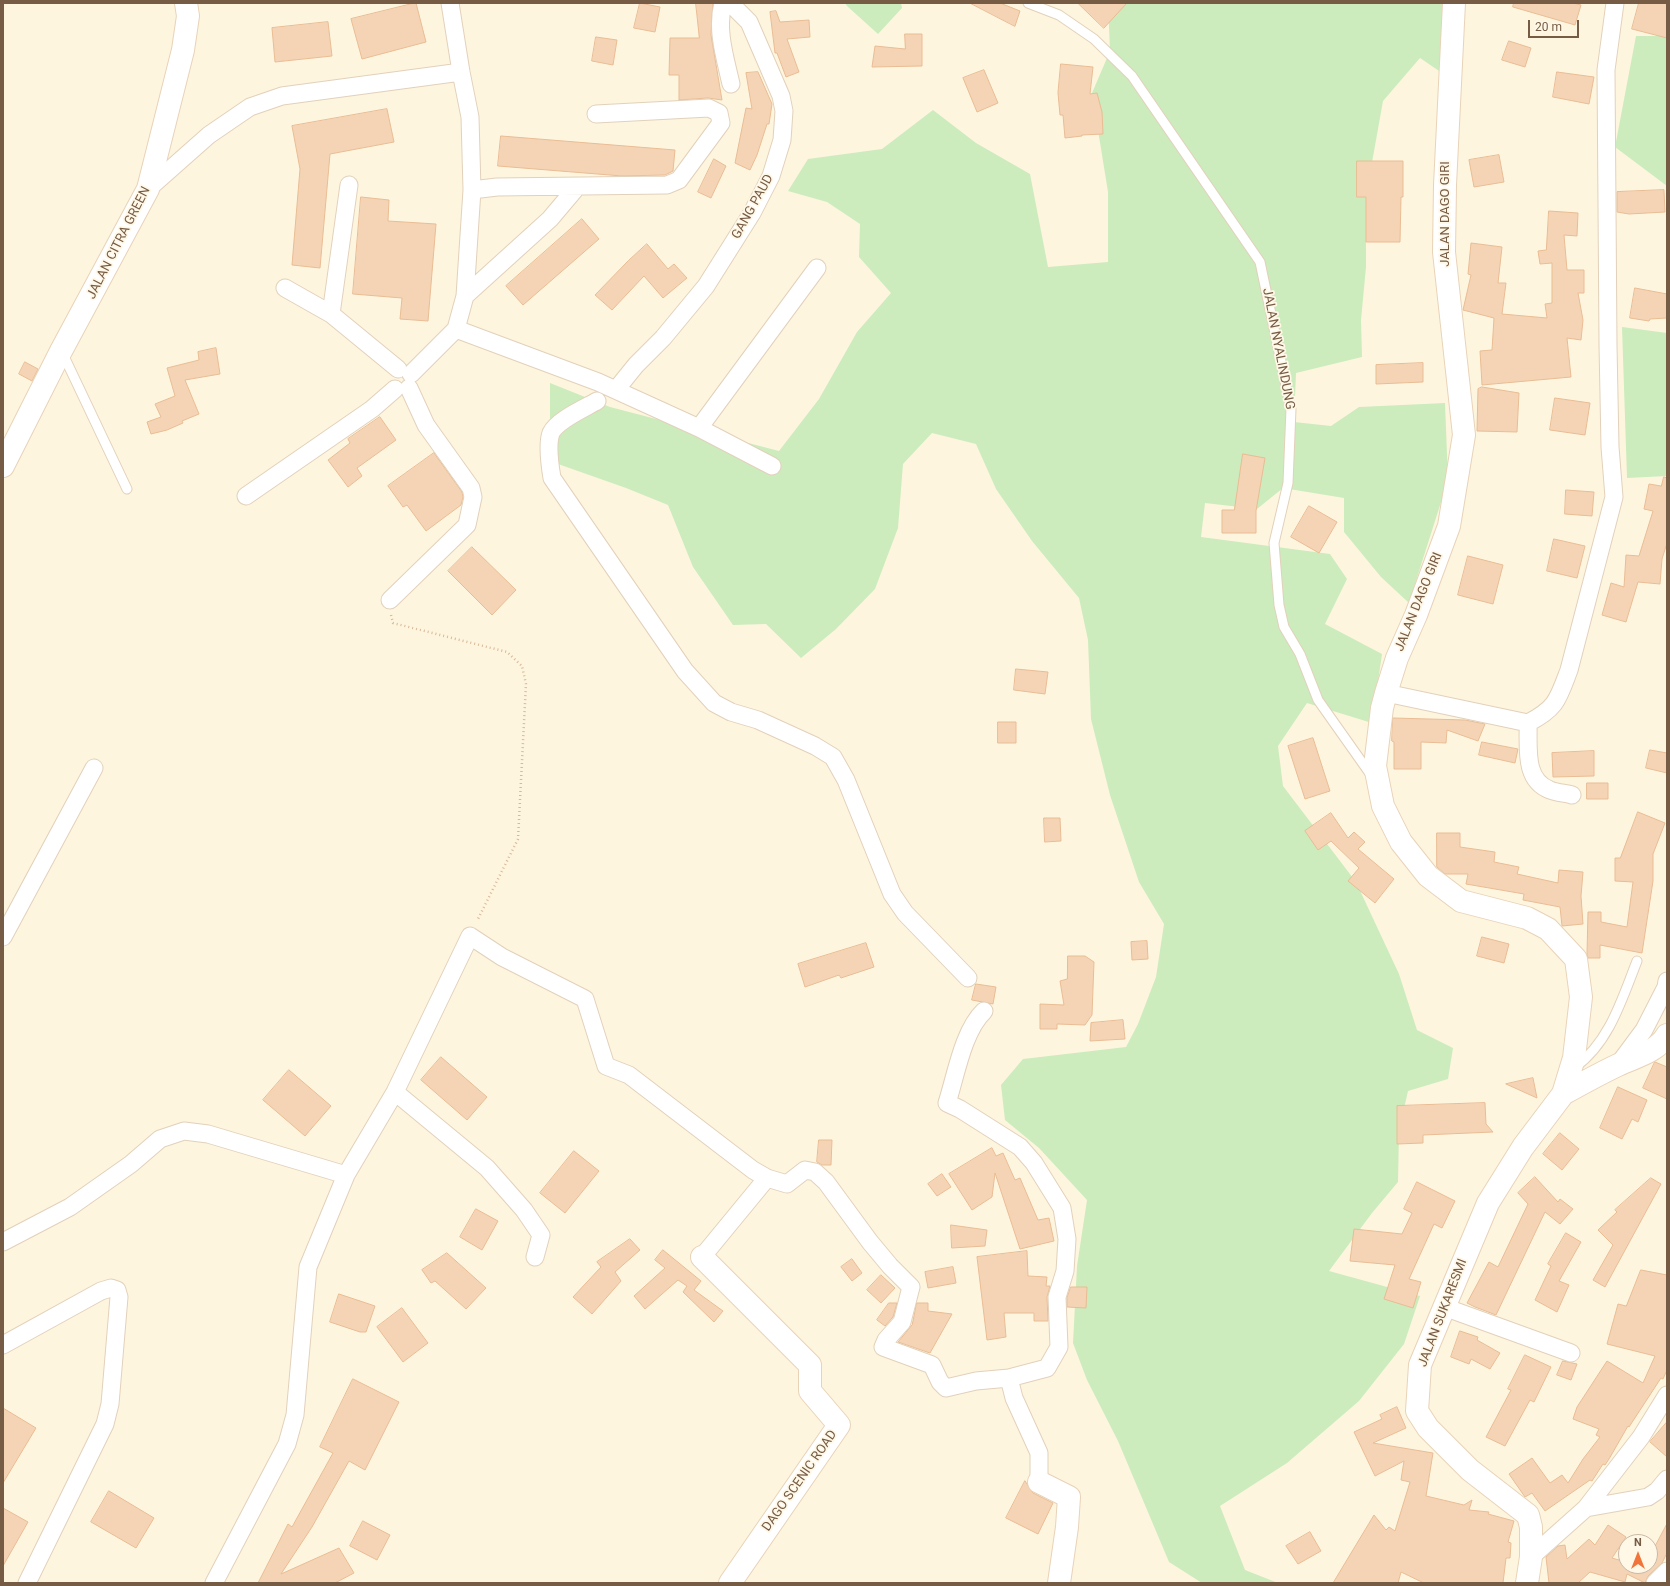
<!DOCTYPE html>
<html>
<head>
<meta charset="utf-8">
<style>
  body { margin:0 }
  #map { position:relative; width:1670px; height:1586px; overflow:hidden; background:#fef5df; font-family:Roboto,sans-serif }
  canvas { display:block }
  .frame { position:absolute; inset:0; border:4px solid #765b45; pointer-events:none }
  .north { position:absolute; left:1618px; top:1534px; width:40px; height:40px; box-sizing:border-box; background:#fff8e7; border:1px solid #c8b9a6; border-radius:50%; rotate:0deg; font-size:11px; font-weight:700; line-height:16px; text-align:center; color:#765b45 }
  .north::after { content:''; display:block; margin:auto; width:14px; height:18px; background:#f1753b; clip-path:polygon(50% 0,100% 100%,50% 72%,0 100%) }
  .scale { position:absolute; left:1528px; top:20px; width:51px; height:18px; box-sizing:border-box; border:2px solid #765b45; border-top:0; padding-left:5px; font-size:12px; line-height:14px; white-space:nowrap; color:#765b45; -webkit-text-stroke:3px #fff8e7; paint-order:stroke }
</style>
</head>
<body>
<div id="map">
<canvas width="1670" height="1586"></canvas>
<div class="frame"></div>
<div class="north">N</div>
<div class="scale">20 m</div>
</div>
<script>
const ctx = document.querySelector('canvas').getContext('2d');
ctx.lineJoin = 'round';
function paint(path, color) { ctx.fillStyle = color; ctx.fill(path, 'evenodd'); }
function stroke(path, color, width, dash) { ctx.strokeStyle = color; ctx.lineWidth = width; ctx.lineCap = dash ? 'butt' : 'round'; ctx.setLineDash(dash || []); ctx.stroke(path); }
function drawText(font, color, halo, rows, align = 'center') {
  ctx.font = font + ' Roboto,sans-serif'; ctx.lineWidth = 3.5; ctx.setLineDash([]); ctx.textBaseline = 'middle'; ctx.strokeStyle = halo; ctx.fillStyle = color; for (const [text, x, y, turn = 0] of rows) {
    ctx.save(); ctx.translate(x, y); ctx.rotate((+turn || 0) * Math.PI / 180); ctx.textAlign = isNaN(turn) ? turn : align; if (halo) ctx.strokeText(text, 0, 0); ctx.fillText(text, 0, 0); ctx.restore();
  }
}
const green = new Path2D(`
  M845,3h56l1,5 -24,26 -31,-28z
  M1108,3h344l-4,74 -28,-19 -37,43 -17,95v71l-5,53 1,37 -66,16 -2,49 37,4 28,-19 86,-4 3,77 -39,123 -28,-26 -37,-45v-34l-61,-10 -26,21 -52,-6 -4,34 129,17 17,25 -22,45 57,30 -10,69 -65,-20 -29,43 5,40 73,96 43,92 18,56 36,18 -5,31 -40,12 -9,40 -1,51 -26,31 -43,58 91,25 -16,48 -45,57 -72,62 -67,43 25,64 33,13h-76l-33,-21 -51,-121 -31,-61 -14,-37 4,-77 10,-66 -48,-52 -34,-28 -4,-35 22,-26 103,-12 12,-23 18,-47 8,-53 -25,-42 -29,-87 -19,-76 -3,-79 -9,-42 -47,-57 -36,-52 -20,-45 -44,-11 -29,31 -5,64 -23,61 -39,40 -35,29 -35,-34 -33,1 -40,-58 -25,-62 -42,-17 -68,-24 -8,-44v-37l60,24 169,44 40,-52 38,-67 34,-39 -32,-36 1,-33 -33,-22 -39,-11 20,-32 74,-10 51,-39 43,33 54,31 18,93 60,-5v-70l-16,-99 18,-42z
  M1636,36h31v150l-52,-39z
  M1622,327l45,6v143l-40,2z`);
const building = new Path2D(`
  M416,3l10,39 -64,17 -11,-40z
  M640,3l20,4 -5,25 -21,-4z
  M696,3h17l-2,32 11,65 -14,-2 -29,2v-25h-10l1,-37h29z
  M970,3h30l20,8 -5,15z
  M1078,3h49l-23,25z
  M1514,3h59l8,2 -6,20 -62,-18z
  M1639,3h28v35l-35,-9z
  M776,11l4,11 29,-2 1,17 -23,2 12,33 -13,5 -9,-24h-2l-5,-41z
  M328,22l4,34 -57,6 -3,-34z
  M905,34h17v32l-50,1 3,-21 30,3z
  M596,37l21,3 -4,25 -21,-4z
  M1509,41l22,7 -6,19 -23,-7z
  M1061,64l32,3 -3,27 7,-1 5,19 1,22 -21,1v1l-17,2 -2,-23h-3l-2,-22z
  M984,70l14,33 -21,9 -14,-34z
  M758,72l14,32 -3,20h-2l-10,31 -7,15 -15,-7 11,-55 6,1 -6,-36z
  M1557,72l37,5 -5,27 -36,-7z
  M387,109l7,33 -64,12 -10,114 -28,-3 8,-96 -8,-43z
  M501,136l174,14 -2,21 -8,4 -43,1 -124,-10z
  M1499,155l5,27 -30,5 -5,-27z
  M714,159l12,7 -15,32 -13,-6z
  M1357,161h46v36h-2l-1,45h-34v-45h-9z
  M1664,190l1,22 -36,2 -12,-2v-20z
  M361,197l28,3 -1,21 48,3 -8,97 -28,-2 2,-21 -49,-4z
  M1549,211l29,2 -1,23 -13,-1 3,35h17v23h-6l5,27 -2,20 -14,-2 4,39 -89,8 -2,-34 12,-1 2,-32 -31,-8 8,-35 -3,-1 3,-31 31,4 -4,36h8l-4,31 45,4 -2,-14 7,-1v-40l-12,1 -2,-13 8,-1z
  M582,219l17,20 -76,66 -17,-19z
  M647,244l21,25 6,-5 13,14 -24,20 -19,-22 -32,34 -17,-15 33,-34z
  M1635,288l32,6v24l-17,1 -1,2 -19,-3z
  M216,348l4,26 -35,6 14,34 -17,7 1,2 -16,7 -16,4 -4,-12 14,-5 -6,-13 20,-8 -8,-28 32,-8 -1,-8z
  M25,362l13,7 -6,12 -13,-7z
  M1423,363v19l-47,2v-19z
  M1482,387l37,6 -2,39 -40,-1 1,-42z
  M1555,398l35,5 -5,32 -35,-5z
  M380,417l16,23 -39,28 5,8 -14,11 -20,-27 22,-17 -2,-4z
  M434,453l28,39 1,5 -2,8 -35,26 -19,-26 -4,2 -15,-21z
  M1243,454l22,4 -9,53v22h-34v-23h12z
  M1664,477l3,1v65l-5,16 -2,25 -22,-2 -12,40 -24,-7 9,-32 13,4 2,-32 13,1 14,-45 -9,-2 5,-25 12,2z
  M1566,490l28,2 -2,24 -27,-2z
  M1309,506l28,16 -18,31 -28,-16z
  M1554,539l31,7 -8,32 -30,-7z
  M472,547l44,43 -24,25 -44,-44z
  M1468,556l35,9 -10,39 -35,-9z
  M1016,669l32,3 -3,22 -31,-4z
  M1393,718l72,2 20,4 -7,17 -31,-11 -1,13 -25,-1v27h-27v-27l-2,-1z
  M998,722h18v21h-18z
  M1313,738l17,53 -25,8 -17,-53z
  M1482,742l36,7 -3,14 -36,-8z
  M1650,750l17,3v20l-21,-5z
  M1594,751v25l-41,1 -1,-24z
  M1587,783h21v16h-21z
  M1638,812l27,11 -12,31v27l-11,72 -42,-8v13h-12l-1,-4 1,-42h13v10l26,5 6,-45 -18,-1v-23h5z
  M1331,813l17,25 6,-6 11,10 -7,7 36,30 -19,24 -27,-22 11,-13 -28,-27 -13,9 -13,-19z
  M1044,818h16l1,23 -16,1z
  M1437,833h23v14l35,5 -1,10 25,5 -2,7 41,9 1,-13 24,2 -2,24 2,28 -21,2 -2,-19 -37,-7 1,-6 -58,-10 2,-10h-23l-8,-7z
  M1482,937l27,7 -5,19 -27,-7z
  M1147,941l1,18 -16,1 -1,-18z
  M866,943l8,24 -33,11 -2,-3 -34,12 -7,-23z
  M1068,956h17l9,6 -2,53 -7,10 -28,-1v5h-17v-25l24,1 -4,-24 7,-2z
  M976,984l20,3 -3,17 -21,-4z
  M1123,1020l2,19 -35,2 1,-18z
  M441,1057l46,40 -20,23 -46,-40z
  M1655,1062l12,5v32l-24,-11z
  M289,1070l42,36 -26,30 -42,-36z
  M1533,1078l4,20 -31,-14z
  M1618,1087l29,13 -9,22 -6,-3 -10,20 -22,-11z
  M1485,1103l1,21 7,8 -70,3v8l-26,1v-38z
  M1560,1133l19,16 -17,21 -19,-16z
  M819,1140h13l-1,25h-9l-5,-3z
  M992,1148l4,8 7,-3 12,27 5,-2 18,42 11,-2 5,23 -34,8 -25,-76 -3,24 -20,13 -23,-36z
  M574,1151l25,20 -34,42 -25,-20z
  M942,1174l9,13 -14,9 -9,-12z
  M1535,1177l23,25 2,-3 13,10 -13,15 -15,-12 -49,103 -21,-8 -8,-4 22,-41 9,5 30,-63 -10,-11z
  M1651,1178l10,6 -56,103 -12,-7 20,-35 -15,-15 19,-18 -2,-2z
  M1417,1182l38,19 -13,27 -8,-4 -25,55 12,3 -8,26 -29,-9 11,-34 -45,-4 4,-32 48,5 10,-21 -8,-4z
  M476,1209l22,12 -16,29 -22,-13z
  M951,1225l36,5 -2,16 -33,2z
  M1566,1233l15,9 -22,39 10,4 -12,27 -22,-12 16,-34 -3,-2z
  M630,1239l10,11 -25,22 6,9 -29,33 -19,-17 28,-30 -4,-5z
  M663,1250l38,31 -7,9 29,21 -9,11 -31,-30 4,-6 -9,-6 -33,29 -11,-13 31,-28 -10,-8z
  M1027,1251l1,25 19,1 -1,9h4l-3,11 1,24h-14v-8h-30l2,24 -19,3 -10,-83z
  M447,1253l39,35 -20,21 -31,-28 -4,2 -9,-13z
  M852,1259l10,14 -10,8 -11,-14z
  M953,1267l3,16 -28,5 -3,-16z
  M1641,1270l26,5v95l-4,9 -2,-1 -32,49 -1,-1 -19,33 -4,6 -2,-1 -11,17 -2,-1 -45,31 -13,-18 -7,4 -16,-23 23,-16 18,25 12,-8 6,8 15,-24 17,-22 -4,-2 3,-6 -26,-10 4,-12 30,-46 36,22 12,-27 -48,-12 11,-40 8,2z
  M881,1275l14,13 -14,15 -14,-13z
  M1071,1287h16l-1,21 -19,-1v-9z
  M339,1294l36,12 -9,26h-6l-30,-10z
  M889,1303h8l-4,14 -8,9 -8,-6z
  M917,1303h11v8l24,3 -22,39 -32,-11 14,-17z
  M402,1308l26,35 -25,19 -26,-35z
  M1460,1331l18,6 -1,3 23,13 -10,16 -19,-10 -2,5 -18,-7z
  M1525,1355l26,12 -17,35 -4,-2 -25,46 -19,-9 25,-47 -3,-1z
  M1563,1361l14,3 -6,16 -14,-5z
  M353,1379l46,23 -34,68 -16,-9 -37,66 -31,47 58,-26 15,25 -19,10h-77l30,-59 4,3 41,-74 -13,-6z
  M1397,1407l9,21 -33,15 60,10 -7,43 38,9 8,-5 -3,10 20,2 -1,2 26,7 -6,21 3,1 -1,15h-4l-3,25h-79l-23,-11 -3,11h-65l41,-68 12,15 3,-3 6,4 15,-49 -9,-2 3,-19 -29,15 -21,-44 28,-13 -2,-4z
  M3,1408l33,20 -33,55z
  M1667,1422v35l-17,-15z
  M1025,1481l8,12 20,10 -15,31 -32,-16z
  M109,1491l45,27 -18,30 -45,-26z
  M3,1508l25,14 -25,44z
  M363,1521l27,14 -13,25 -27,-14z
  M1667,1524v29l-5,10 -14,13 -3,7 -18,-9 -2,8 -35,-10 -12,11h-29l-3,-26 12,-11 7,-1 2,14 22,-20 6,6 13,-20 18,12 -14,21 14,4v4h13l11,3v-13z
  M1310,1532l11,19 -23,13 -12,-18z`);
const path = new Path2D(`
  M391,615l2,8 114,29 15,14 4,18 -8,155 -41,82`);
const lane = new Path2D(`
  M1028,3l31,12 35,24 38,37 128,186 31,147 -3,74 -14,60 5,62 5,22 16,27 18,46 53,75
  M62,352l65,137
  M1575,1067c34,-24 47,-68 62,-106`);
const street = new Path2D(`
  M723,3c-7,27 2,54 8,81
  M349,185l-18,129 67,55
  M148,189l61,-54 41,-28 32,-11 179,-24
  M472,190l25,-3 170,-2 12,-5 42,-57 -2,-10 -10,-5 -113,6
  M285,288l46,26
  M465,296l85,-77 27,-32
  M456,329l142,53 101,46 118,-160
  M411,374l45,-45 9,-33 7,-106 -2,-73 -9,-45 -11,-69
  M619,386l17,-21 27,-27 43,-52 46,-73 19,-37 11,-36 2,-29 -3,-15 -32,-74 -19,-19
  M597,401c-12,7 -40,19 -46,32 -4,11 -1,33 1,45l133,193 29,32 17,9 27,8 57,26 18,11 13,23 46,114 13,19 63,65
  M699,428l73,38
  M246,496l126,-87 23,-20
  M390,600l77,-75 6,-28 -2,-9 -45,-63 -17,-37
  M1386,693l142,30c29,-15 30,-24 41,-53l45,-173 -4,-50 -2,-102 -2,-275 9,-67
  M1528,723c1,23 -5,57 22,67 7,3 15,3 22,5
  M3,937l91,-169
  M984,1011c-21,20 -28,64 -37,92l13,6 60,38 14,16 28,45 5,31 -2,32 -8,26 2,50 -12,21 -38,10
  M1618,1065l26,-35 22,-43 1,-6
  M395,1092l92,76 37,42 17,25 -6,22
  M346,1175l49,-83 75,-156 32,21 83,42 21,67 23,9 124,95 14,8 20,6 18,-14 10,2 11,10 44,60 20,24 21,21 -9,35 -16,18 -3,7 49,18 8,17 6,6 30,-7 33,-3 5,20 25,55v29
  M3,1242l67,-35 61,-43 29,-25 24,-8 24,3 138,41 -38,92 -13,148 -8,29 -73,139
  M702,1257l65,-79
  M1444,1307l127,46
  M3,1345l98,-54 10,-3 6,2 2,7 -9,107 -5,20 -78,159
  M1586,1508l55,-71 26,-42
  M1531,1557l55,-49 62,-11 9,-6 10,-12
  M1655,1583l12,-12`);
const secondary = new Path2D(`
  M1454,3l-9,182 -1,67 20,183 -15,91 -33,89 -19,43 -11,35 -4,15 -7,58 8,40 18,36 27,34 33,25 66,17 21,11 28,30 5,38 -7,61 -11,36 -40,53 -35,56 -68,162 -3,46 11,17 42,42 58,45 3,12v30l-4,26
  M3,466l58,-115 87,-162 35,-139 5,-34 -2,-13
  M1563,1094c18,-10 36,-20 55,-29 17,-8 39,-13 49,-30
  M702,1257l108,108v26l29,34 -109,158
  M1039,1482l30,15 -2,30 -8,56`);
const streetNames = [
  ["GANG PAUD",753,207,-61],
  ["JALAN DAGO GIRI",1446,214,-90],
  ["JALAN CITRA GREEN",119,243,-63],
  ["JALAN NYALINDUNG",1278,349,79],
  ["JALAN DAGO GIRI",1419,602,-68],
  ["JALAN SUKARESMI",1443,1313,-69],
  ["DAGO SCENIC ROAD",800,1481,-55]
];
paint(green, '#ccecbd');
paint(building, '#f5d4b5');
stroke(building, '#e9bc94', 1);
stroke(lane, '#e2d1bb', 11);
stroke(street, '#e2d1bb', 19);
stroke(secondary, '#e8d3b8', 24);
stroke(path, '#d9b898', 2.5, [1, 3]);
stroke(lane, '#fff', 9);
stroke(street, '#fff', 17);
stroke(secondary, '#fff', 22);
drawText('13px', '#765b45', '#fff8e7', streetNames);
</script>
</body>
</html>
